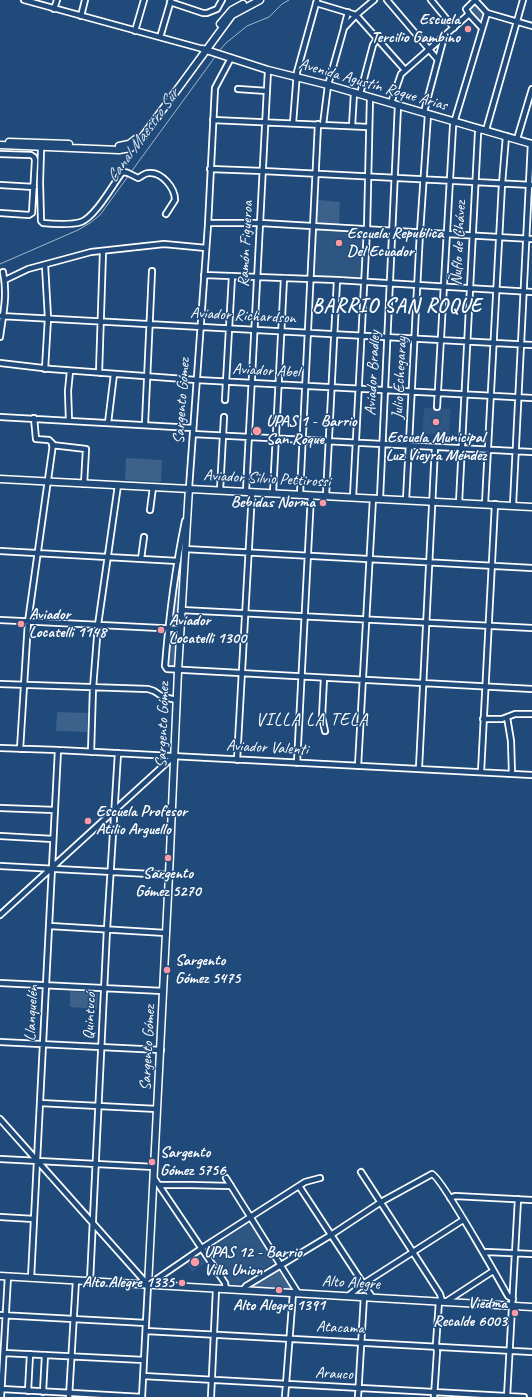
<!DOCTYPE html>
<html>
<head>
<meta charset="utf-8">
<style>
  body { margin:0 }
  canvas { display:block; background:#1f4a7a }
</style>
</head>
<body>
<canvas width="532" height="1397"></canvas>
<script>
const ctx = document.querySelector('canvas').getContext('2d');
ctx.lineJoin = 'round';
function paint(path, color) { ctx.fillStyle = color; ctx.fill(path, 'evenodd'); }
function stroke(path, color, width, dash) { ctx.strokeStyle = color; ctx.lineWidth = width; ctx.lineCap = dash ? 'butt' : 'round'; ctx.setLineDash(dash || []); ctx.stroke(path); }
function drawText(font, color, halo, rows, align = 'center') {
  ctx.font = font + ' Caveat,sans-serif'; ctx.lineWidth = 3; ctx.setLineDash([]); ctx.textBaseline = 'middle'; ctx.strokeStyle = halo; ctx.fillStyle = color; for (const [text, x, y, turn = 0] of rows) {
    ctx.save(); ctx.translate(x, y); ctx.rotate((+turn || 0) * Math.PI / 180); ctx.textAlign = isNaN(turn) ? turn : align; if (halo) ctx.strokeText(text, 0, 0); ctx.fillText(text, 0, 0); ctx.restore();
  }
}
const built = new Path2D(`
  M314,230l50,2 -3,48 -49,-2z
  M424,408l27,1 -2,26h-12v10h-4l1,-11h-12z
  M250,1221l25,41 -39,24 -7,-1 -22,-37z
  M198,1252l7,11 -13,9 -7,-11z`);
const green = new Path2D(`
  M473,4l10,9 -3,9 -10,-11 -1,-3z
  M318,200l22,2 -1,24 -23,-2z
  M126,458l36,2 -1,22 -36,-2z
  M179,562l4,1 -4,63h-8z
  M170,630l8,1 -2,38 -6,-1 -3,-4z
  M57,712l31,1 -1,19 -31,-1z
  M70,991l28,2 -1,16 -27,-2z
  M277,1269h5l12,20 -2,2 -41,-2 -1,-2z`);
const stream = new Path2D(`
  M219,51l7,-8 21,-17 22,-9 13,-13 7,-4
  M131,172l84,-115
  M0,264l78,-34 12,-7 10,-8 29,-40`);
const minor = new Path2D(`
  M24,0l179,49
  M387,0l51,60
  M431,0l23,28
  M475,0l12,13 45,13
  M170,2l33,11h4l10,-4 5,-9
  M316,3l40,12 49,55
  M54,9l3,-9
  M469,14l13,14
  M81,16l4,-16
  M344,27l4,-15
  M135,31l9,-31
  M161,34l10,-34
  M238,89l29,2
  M360,94l13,-49 4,-6
  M391,103l10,-29 68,-60 -3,-5 9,-9
  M424,112l20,-75
  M213,120l155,7
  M293,123l4,-51 20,-72
  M323,125l5,-40 16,-57 12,-13 18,-15
  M352,126l2,-33
  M486,130l37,-130
  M517,139l15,-50
  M41,148l-1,35 1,38 2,2c9,1 29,2 38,-1 14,-5 31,-36 40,-48l3,-2 4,1 10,5c3,-1 6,-5 11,-5 13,-1 26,15 26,27l-9,14
  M0,154l31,1 3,2 1,3 -3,53 -3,2 -29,-2
  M210,169l53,2 269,14
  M0,185l34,2
  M208,223h53l271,16
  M45,265l3,53 -3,51
  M204,275l133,5 195,12
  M5,280l23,-11 63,-17 73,-8 42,4
  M0,316l532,29
  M0,337c3,-23 8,-42 3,-65
  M0,363l51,6 146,11 335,18
  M99,373l4,-122
  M225,400l7,-124
  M437,407l16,-281 34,-113
  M0,417l193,11
  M69,421l-1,-30 2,-20
  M108,423l6,-49
  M145,424l7,-153
  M193,434l339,18
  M52,445l34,4 -2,35
  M189,488l19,-263 7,-137 16,-30
  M220,490l4,-73
  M246,491l22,-421
  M273,493l11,-215
  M300,494l18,-370
  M326,496l11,-216
  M353,497l14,-268 3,-132
  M380,498l18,-393
  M406,500l14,-268 8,-118
  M459,503l19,-370 2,-4
  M485,504l17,-320 4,-48
  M513,505l18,-362
  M150,510l3,-23
  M185,521c-10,48 -16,96 -20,145l2,3 365,20
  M185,549l347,19
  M0,551l178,10
  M141,559l3,-22
  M181,610l351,18
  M0,620l180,9
  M324,678l-2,39 3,14
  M0,684l148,5 6,2 9,6 14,3
  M507,717l4,24 1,33
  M483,719h19l13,-5h17
  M0,748l58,2 474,25
  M20,749l8,-127 25,-178 -4,-4 -13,-1 -2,-21
  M91,752l2,-64 5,-63 20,-140
  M237,760l15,-268
  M297,763l14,-268
  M358,766l15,-268
  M419,768l16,-321
  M481,772l14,-268
  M0,808l55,2
  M0,836l53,3
  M0,866l169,9
  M0,915l174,-159
  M50,926l116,7
  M0,983l163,8
  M0,1042l161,8
  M40,1103l117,6
  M0,1119l148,166
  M0,1159l154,8
  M361,1172l79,122 2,7
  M154,1178l71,105 1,6
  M226,1178l72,115
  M159,1185h32l40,1
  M299,1186l73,111
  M450,1198l5,-2 77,4
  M0,1217l34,2
  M484,1253l3,-1 45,2
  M31,1278l27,-528
  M90,1281l17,-352 11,-176
  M148,1285l54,-37 103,-66 15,-4
  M243,1290l3,-4 85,-51 50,-33 51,-28c9,3 67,106 76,122l5,3
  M348,1296l15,-12 100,-64
  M447,1301l46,-30
  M0,1315l146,8
  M146,1331l386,21
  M4,1353l140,7
  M143,1376l381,21
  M2,1389l140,8
  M28,1391l2,-37
  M43,1392l2,-37
  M1,1397l7,-121
  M69,1397l7,-117
  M142,1397l6,-112
  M211,1397l5,-108
  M285,1397l8,-104
  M358,1397l6,-101
  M434,1397l3,-45 -1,-8 3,-43
  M507,1397l11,-198`);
const major = new Path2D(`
  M220,24l12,-14 11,-6
  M203,49l65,21 60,15 204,59
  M9,142l60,2
  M0,145l119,5 12,-2 10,-9 91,-124 28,-15
  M119,146l10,-2 8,-6
  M0,479l532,28
  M0,1276l532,31
  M148,1285l21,-410 9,-204 11,-183`);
const markers = [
  [468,29,4,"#ff9aa2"],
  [339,243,4,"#ff9aa2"],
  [436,422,4,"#ff9aa2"],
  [257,431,5,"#ff9aa2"],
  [323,503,4,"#ff9aa2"],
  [21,624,4,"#ff9aa2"],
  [161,630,4,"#ff9aa2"],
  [88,821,4,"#ff9aa2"],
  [168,858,4,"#ff9aa2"],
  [167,970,4,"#ff9aa2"],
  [152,1162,4,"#ff9aa2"],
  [195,1262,5,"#ff9aa2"],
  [182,1283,4,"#ff9aa2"],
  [279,1290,4,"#ff9aa2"],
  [515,1313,4,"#ff9aa2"]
];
const poiNames = [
  ["Escuela",460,20,"right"],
  ["Tercilio Gambino",460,38,"right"],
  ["Escuela Republica",347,234],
  ["Del Ecuador",347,252],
  ["UPAS 1 - Barrio",266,422],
  ["San Roque",266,440],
  ["Escuela Municipal",436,438,"center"],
  ["Luz Vieyra Méndez",436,456,"center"],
  ["Bebidas Norma",315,503,"right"],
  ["Aviador",29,615],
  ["Locatelli 1148",29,633],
  ["Aviador",169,621],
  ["Locatelli 1300",169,639],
  ["Escuela Profesor",96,812],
  ["Atilio Arguello",96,830],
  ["Sargento",168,874,"center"],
  ["Gómez 5270",168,892,"center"],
  ["Sargento",175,961],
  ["Gómez 5475",175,979],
  ["Sargento",160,1153],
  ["Gómez 5756",160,1171],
  ["UPAS 12 - Barrio",204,1253],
  ["Villa Union",204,1271],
  ["Alto Alegre 1335",174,1283,"right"],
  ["Viedma",507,1304,"right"],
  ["Recalde 6003",507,1322,"right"],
  ["Alto Alegre 1391",279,1306,"center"]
];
const streetNames = [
  ["Avenida Agustín Roque Arias",373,85,16],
  ["Ñuflo de Chávez",459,243,-87],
  ["Ramón Figueroa",246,244,-87],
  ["Aviador Richardson",243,316,3],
  ["Aviador Abel",266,371,3],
  ["Aviador Bradley",373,373,-87],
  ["Julio Echegaray",400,378,-87],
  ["Sargento Gómez",182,401,-86],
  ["Aviador Silvio Pettirossi",267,479,3],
  ["Sargento Gómez",163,725,-88],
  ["Aviador Valenti",267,748,3],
  ["Llanquelén",32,1013,-87],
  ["Quintucó",90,1016,-87],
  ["Sargento Gómez",148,1048,-87],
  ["Alto Alegre",351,1283,3],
  ["Atacama",340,1328,3],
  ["Arauco",334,1374,3]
];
const waterNames = [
  ["Canal Maestro Sur",143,136,-54]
];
const quarterNames = [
  ["VILLA LA TELA",312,720]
];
const districtNames = [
  ["BARRIO SAN ROQUE",397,307]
];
paint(built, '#2e5683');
paint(green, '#3c618b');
stroke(stream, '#a3b5c8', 1);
stroke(minor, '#fff', 8);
stroke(major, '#fff', 9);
stroke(minor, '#1f4a7a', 4.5);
stroke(major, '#1f4a7a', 6);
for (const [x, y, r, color] of markers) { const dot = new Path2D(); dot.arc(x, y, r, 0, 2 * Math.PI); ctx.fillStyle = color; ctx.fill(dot); stroke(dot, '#1f4a7a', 1.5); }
drawText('bold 16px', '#fff', '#1f4a7a', poiNames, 'left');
drawText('16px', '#fff', '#1f4a7a', streetNames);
drawText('italic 17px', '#d8e0e8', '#1f4a7a', waterNames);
ctx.letterSpacing = '1px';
drawText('18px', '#fff', '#1f4a7a', quarterNames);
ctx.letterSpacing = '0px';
ctx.letterSpacing = '1px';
drawText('bold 20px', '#fff', '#1f4a7a', districtNames);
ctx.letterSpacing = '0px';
</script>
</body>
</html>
